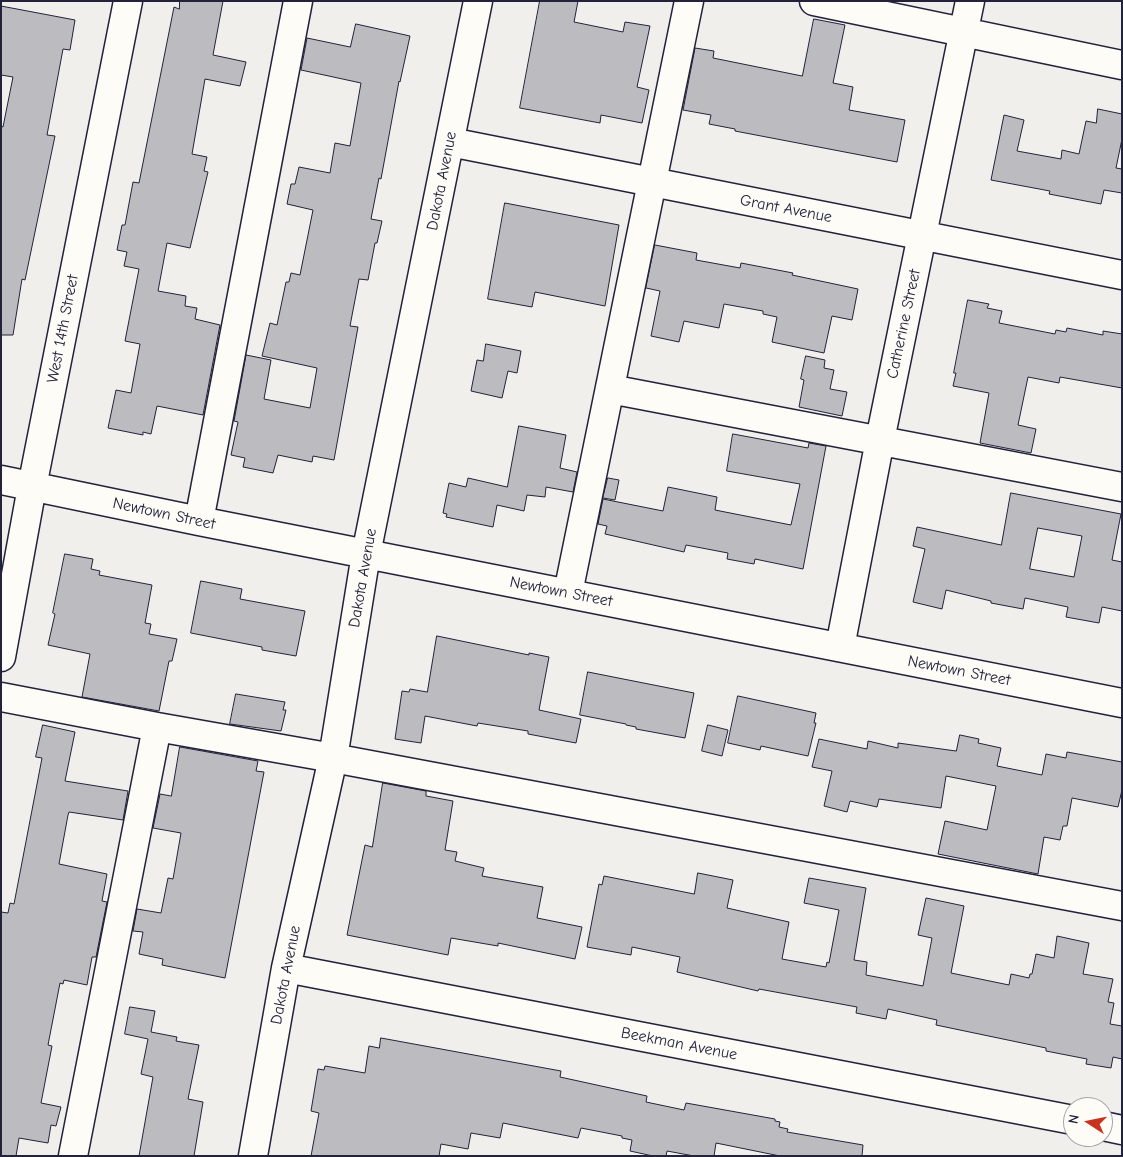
<!DOCTYPE html>
<html>
<head>
<meta charset="utf-8">
<style>
  body { margin:0 }
  #map { position:relative; width:1123px; height:1157px; overflow:hidden; background:#f0efec; font-family:"Comic Neue",sans-serif }
  canvas { display:block }
  .frame { position:absolute; inset:0; border:2px solid #22223b; pointer-events:none }
  .north { position:absolute; left:1063px; top:1097px; width:50px; height:50px; box-sizing:border-box; background:#fdfcf7; border:1px solid #a5a5ac; border-radius:50%; rotate:281deg; font-size:14px; font-weight:700; line-height:20px; text-align:center; color:#22223b }
  .north::after { content:''; display:block; margin:auto; width:18px; height:22px; background:#c8321e; clip-path:polygon(50% 0,100% 100%,50% 72%,0 100%) }
</style>
</head>
<body>
<div id="map">
<canvas width="1123" height="1157"></canvas>
<div class="frame"></div>
<div class="north">N</div>
</div>
<script>
const ctx = document.querySelector('canvas').getContext('2d');
ctx.lineJoin = 'round';
function paint(path, color) { ctx.fillStyle = color; ctx.fill(path, 'evenodd'); }
function stroke(path, color, width, dash) { ctx.strokeStyle = color; ctx.lineWidth = width; ctx.lineCap = dash ? 'butt' : 'round'; ctx.setLineDash(dash || []); ctx.stroke(path); }
function drawText(font, color, halo, rows, align = 'center') {
  ctx.font = font + ' "Comic Neue",sans-serif'; ctx.lineWidth = 5; ctx.setLineDash([]); ctx.textBaseline = 'middle'; ctx.strokeStyle = halo; ctx.fillStyle = color; for (const [text, x, y, turn = 0] of rows) {
    ctx.save(); ctx.translate(x, y); ctx.rotate((+turn || 0) * Math.PI / 180); ctx.textAlign = isNaN(turn) ? turn : align; if (halo) ctx.strokeText(text, 0, 0); ctx.fillText(text, 0, 0); ctx.restore();
  }
}
const building = new Path2D(`
  M180,1h43l-10,54 33,7 -6,24 -35,-7 -13,75 15,3 -3,14 4,1 -18,76 -23,-5 -9,48 28,5 -1,10 12,2 -2,11 25,6 -17,90 -46,-9 -6,28 -8,-2v3l-35,-7 8,-38 15,3 9,-49 -15,-3 14,-72 -15,-3 3,-14 -10,-2 5,-25h3l8,-43 6,1 35,-176 5,2z
  M540,1h38l-4,21 49,10 2,-10 25,4 -13,61 12,3 -7,33 -41,-8 -1,8 -80,-15z
  M1,6l74,14 -5,30 -7,-1 -16,86 8,1 -30,144 -3,-1 -9,56h-12v-209l2,1 10,-50 -12,-2z
  M814,19l31,6 -12,58 20,4 -4,23 56,10 -8,42 -162,-31v-2l-26,-5 2,-9 -28,-5 12,-62 19,3 -1,7 89,18z
  M356,24l54,12 -10,46 -1,-1 -18,98 -2,-1 -8,41 11,2 -5,22h-2l-7,37 -9,-1 -9,47 8,1 -24,133 -21,-4 -1,6 -34,-7 -5,18 -30,-6 2,-9 -14,-3 7,-33 -4,-1 12,-66 25,5 -7,39 46,9 7,-40 -55,-12 8,-33 7,2 9,-43h3l2,-9 9,2 13,-65 -26,-6 4,-20h4l4,-17 31,6 5,-30 15,3 11,-63 -60,-13 6,-32 43,9z
  M1098,109l24,5v25l-6,29 6,1v24l-18,-3 -3,14 -52,-10 1,-3 -59,-11 13,-65 20,5 -7,31 44,8 1,-9 17,4 7,-33 10,2z
  M505,203l114,22 -14,81 -70,-14 -3,15 -44,-8z
  M655,245l42,8 -1,7 44,8 1,-5 52,10 -1,2 66,14 -6,31 -20,-4 -8,37 -52,-11 5,-25 -14,-3v-3l-39,-7 -5,24 -35,-7 -5,21 -28,-6 9,-45 -14,-3z
  M968,300l21,4 -2,4 15,3 -3,12 56,11 1,-4 10,2 1,-4 36,7v-4l19,3v54l-62,-11 -1,6 -31,-6 -10,48 18,4 -5,24 -51,-10 9,-50 -36,-7 3,-13h-2z
  M486,344l35,7 -4,22 -9,-2 -6,27 -31,-7 6,-31 6,1z
  M806,356l19,4 -1,8 10,2 -4,19 17,3 -5,24 -43,-9 5,-27 -3,-1z
  M519,426l47,9 -6,33 17,4 -4,20 -27,-5 -1,10 -18,-2 -3,16 -27,-6 -4,22 -47,-10 1,-3 -4,-1 6,-30 17,4 2,-9 39,9z
  M733,434l75,14 1,-5 17,3 -23,123 -48,-10 -1,5 -27,-5 1,-6 -42,-8 -2,7 -79,-18 2,-8 -9,-2 5,-25 60,12 5,-24 49,10 -2,13 76,15 9,-41 -73,-13z
  M608,478l11,2 -4,20 -12,-2z
  M1011,493l110,21 -9,46 10,2v49l-20,-4 -3,16 -33,-6 2,-10 -43,-9 -2,11 -32,-6v-2l-45,-11 -4,19 -29,-7 12,-53 -12,-3 4,-19 84,18zM1038,528l44,8 -8,41 -44,-8z
  M65,554l28,5 -2,10 9,2 -1,4 53,10 -7,38 6,1 -2,10 28,5 -5,22h-3l-10,50 -77,-14 8,-43 -42,-9 7,-31 -2,-1z
  M201,581l41,8 -2,10 65,12 -9,45 -34,-6v-3l-71,-14z
  M437,636l92,19v-2l20,4 -10,53 42,9 -5,24 -48,-9v-3l-50,-8 -1,3 -52,-10 -4,27 -26,-4 7,-48 7,1 1,-3 17,3z
  M588,672l106,21 -9,45 -49,-9v-2l-10,-2v-1l-46,-9z
  M236,694l49,8 -2,8h3l-5,21 -51,-7z
  M738,696l78,17 -2,10h2l-8,33 -47,-10 -1,4 -32,-7z
  M43,725l32,7 -10,49 63,10 -5,29 -54,-8 -1,3 -9,49 48,10 -5,27 5,1 -11,55h-4l-5,28 -23,-5 -1,4 -3,-1 -12,62 4,1 -11,57 20,4 -5,19 -5,-1 -3,18 -29,-5 -3,18h-15v-244l7,1 2,-10 4,1 28,-146 -6,-1z
  M708,725l20,5 -6,26 -20,-5z
  M960,735l19,4 -1,4 23,5 -4,18 45,9 4,-21 20,4 1,-6 55,10v28l-4,17 -46,-9 -5,28h-4l-3,14 -16,-3 -6,37 -100,-20 7,-33 42,9 9,-44 -50,-10 -5,32 -62,-9 -2,8 -27,-6 -3,11 -23,-6 8,-35 -20,-4 7,-28 48,10 1,-8 30,7v-5l58,8z
  M180,747l78,14 -2,10 8,1 -39,206 -63,-13 1,-6 -24,-5 4,-22 -10,-1 4,-22 24,4 7,-35 5,1 8,-46 -28,-5 7,-34 11,2z
  M383,783l43,8v5l27,5 -8,49 12,2 -2,9 29,7 -2,8 61,11 -6,31 45,9 -7,32 -77,-16v3l-47,-8 -3,17 -101,-20 18,-90 7,2z
  M698,873l35,7 -6,28 62,14 -7,37 44,8 1,-5 2,1 10,-53 -35,-7 5,-25 57,10 -12,72 13,2 -1,13 57,11 9,-48 -14,-3 8,-37 38,8 -13,67 58,12 2,-11 18,4 1,-4h2l4,-20 18,4 3,-22 32,7 -6,31 30,5 -5,23 6,1 -4,21 12,2v33l-9,-2 -2,11 -25,-4 1,-5 -41,-8v-3l-110,-23 1,-5 -49,-11 -2,10 -30,-6 1,-6 -98,-18 -1,2 -81,-19 3,-15 -48,-10 -1,8 -44,-8 12,-63 3,1 2,-9 90,18z
  M130,1007l25,4 -4,21 26,5 -1,4 23,4 -11,54 15,3 -9,54h-55l14,-79 -12,-3 7,-35 -23,-5z
  M381,1038l180,33 -1,6 87,19 -1,6 38,8 2,-7 89,16v2l5,1 -1,5 9,2 -1,3 76,13 -1,11h-82l-64,-13 -2,13h-20l-27,-5 -1,5h-13l-23,-5 2,-11 -10,-2v-2l-41,-8 -3,10 -75,-15 -3,15 -29,-5 -3,16 -27,-5 -2,12h-128l8,-43 -8,-2 7,-42 6,1 1,-4 40,7 4,-27 10,2z`);
const minor = new Path2D(`
  M814,1l308,64
  M450,142l672,133
  M610,389l512,98
  M1,480l198,41 923,182
  M199,521l99,-520
  M568,593l121,-592
  M840,647l40,-207 90,-439
  M1,657l31,-170 96,-486
  M1,697l156,30 -84,429
  M157,727l176,31 789,148
  M286,968l787,152
  M1103,1126l19,4
  M253,1156l33,-188 47,-210 33,-204 112,-553`);
const streetNames = [
  ["Dakota Avenue",442,181,-79],
  ["Grant Avenue",786,209,11],
  ["Catherine Street",904,324,-78],
  ["West 14th Street",63,329,-79],
  ["Newtown Street",164,514,12],
  ["Dakota Avenue",363,578,-80],
  ["Newtown Street",561,592,11],
  ["Newtown Street",959,671,11],
  ["Dakota Avenue",286,975,-79],
  ["Beekman Avenue",679,1044,11]
];
paint(building, '#bcbcc0');
stroke(building, '#22223b', 1);
stroke(minor, '#22223b', 31);
stroke(minor, '#fdfcf7', 28);
drawText('16px', '#22223b', '#fdfcf7', streetNames);
</script>
</body>
</html>
